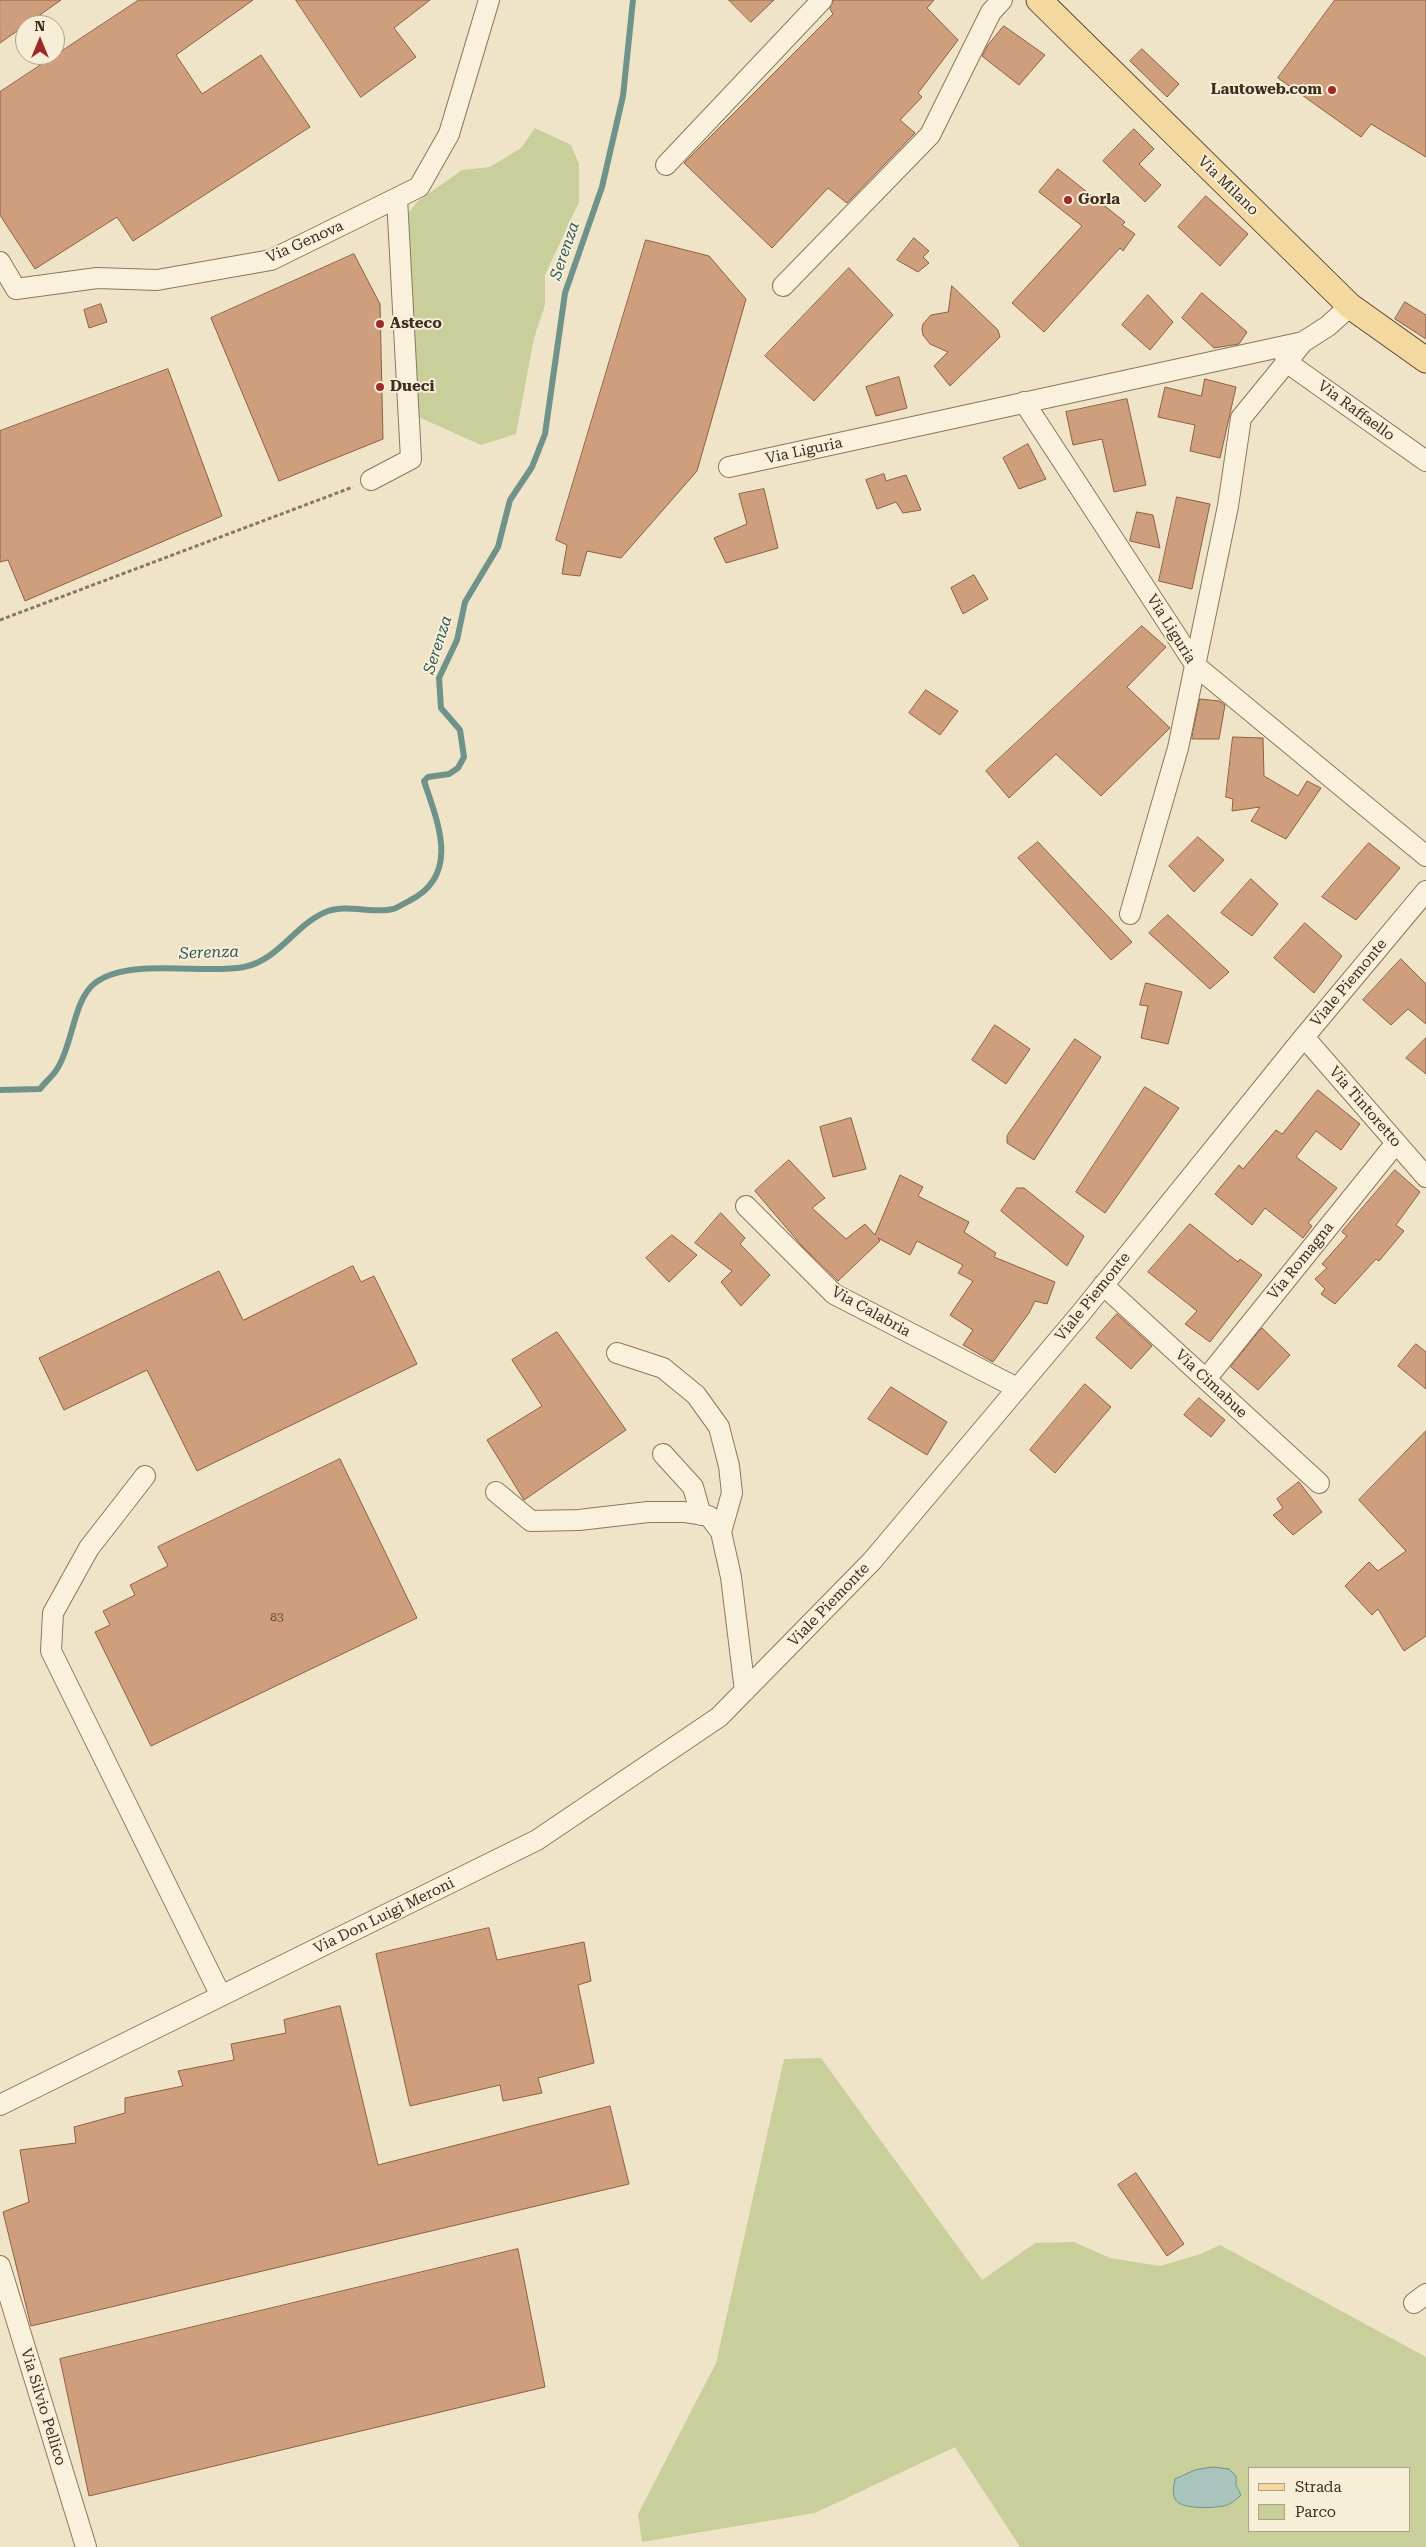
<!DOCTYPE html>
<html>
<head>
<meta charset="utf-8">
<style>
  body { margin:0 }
  #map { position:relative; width:1426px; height:2547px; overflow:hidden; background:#f0e4c8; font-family:"Roboto Serif",serif }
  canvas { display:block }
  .legend { position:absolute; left:1248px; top:2467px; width:162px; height:65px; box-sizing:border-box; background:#f7eed8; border:1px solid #ada18e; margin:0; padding:6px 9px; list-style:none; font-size:15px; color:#3d2e20 }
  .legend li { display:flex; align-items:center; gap:10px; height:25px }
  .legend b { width:25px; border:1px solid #ada18e }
  .north { position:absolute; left:15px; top:15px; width:50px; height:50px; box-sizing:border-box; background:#f7eed8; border:1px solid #ada18e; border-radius:50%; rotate:0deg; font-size:14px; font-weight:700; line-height:20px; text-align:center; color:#3d2e20 }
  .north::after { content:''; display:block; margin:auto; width:18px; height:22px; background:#9e2a2b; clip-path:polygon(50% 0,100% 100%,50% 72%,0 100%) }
</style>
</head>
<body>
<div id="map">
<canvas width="1426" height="2547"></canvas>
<ul class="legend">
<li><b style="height:6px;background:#f3d9a0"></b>Strada</li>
<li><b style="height:14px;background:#c9cf9b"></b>Parco</li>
</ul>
<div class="north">N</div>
</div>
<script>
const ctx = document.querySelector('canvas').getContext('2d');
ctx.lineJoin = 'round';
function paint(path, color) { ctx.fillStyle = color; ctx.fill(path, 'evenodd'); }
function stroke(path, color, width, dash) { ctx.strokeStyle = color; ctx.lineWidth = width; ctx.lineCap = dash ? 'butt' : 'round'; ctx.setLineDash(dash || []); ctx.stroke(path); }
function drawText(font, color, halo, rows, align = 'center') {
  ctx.font = font + ' "Roboto Serif",serif'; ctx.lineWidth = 4; ctx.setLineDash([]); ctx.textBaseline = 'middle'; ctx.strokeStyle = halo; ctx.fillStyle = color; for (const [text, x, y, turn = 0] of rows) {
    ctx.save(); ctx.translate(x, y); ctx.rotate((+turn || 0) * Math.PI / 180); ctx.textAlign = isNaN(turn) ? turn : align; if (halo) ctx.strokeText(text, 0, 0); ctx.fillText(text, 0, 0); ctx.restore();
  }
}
const green = new Path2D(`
  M535,128l36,17 8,19v38l-34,73v30l-11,33 -18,96 -35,11 -67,-30 -9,-189 4,-14 9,-11 44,-31 28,-3 31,-19z
  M821,2058l161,222 53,-37 39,-1 36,16 50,8 41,-12 19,-9 206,112v190h-406l-65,-100 -140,66 -173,29 -4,-28 78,-151 68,-304zM1250,2468h160v63h-160z`);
const water = new Path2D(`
  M1213,2467l16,2 7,7v9l5,10c-5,5 -10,9 -17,11 -11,2 -44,4 -49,-7 -3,-7 -1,-13 0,-20l20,-9z`);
const stream = new Path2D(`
  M0,1090l40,-1c5,-7 13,-13 17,-20 16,-24 16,-69 38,-86 35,-26 109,-8 149,-16 35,-7 52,-44 84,-56 20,-7 45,3 65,-2 5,-1 11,-6 16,-8 52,-26 29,-78 15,-120l4,-4 21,-3 9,-6 6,-11 -4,-27 -19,-22 -2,-30 18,-38 8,-38 33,-55 12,-47 22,-33 13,-33 20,-141 37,-106 21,-91 10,-96`);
const building = new Path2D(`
  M0,0h61l-61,43z
  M139,0h114l-77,55 26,39 59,-39 49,72 -177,114 -16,-24 -82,52 -35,-54v-123z
  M296,0h134l-36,28 22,29 -55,40z
  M729,0h45l-23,22z
  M834,0h100l-7,8 31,32 -40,53 4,4 -22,23 15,13 -68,70 -19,-15 -56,60 -88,-85 149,-149 -3,-5z
  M1335,0h91v157l-55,-33 -10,13 -83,-59z
  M1004,26l41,29 -26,30 -37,-29 6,-11z
  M1142,49l37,35 -12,13 -37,-36z
  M1134,129l20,20 -15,15 22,21 -16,17 -42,-41z
  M1058,169l67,53 -3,3 13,9 -12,17 -3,-3 -76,84 -32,-29 70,-77 -43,-34z
  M1206,196l42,38 -28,32 -42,-39z
  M914,238l15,13 -6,6 6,6 -11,9 -21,-12z
  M646,240l63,16 37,43 -49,172 -76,87 -34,-7 -7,25 -18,-2 5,-29 -11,-5z
  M354,254l26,50 3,135 -104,42 -68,-163z
  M849,268l44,47 -79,86 -49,-45z
  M952,286l46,44 2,7 -50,49 -16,-20 14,-14 -18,-8 -7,-9 -1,-6 1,-5 8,-9 17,-3z
  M1202,293l45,39 -8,12 -25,4 -32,-30z
  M1148,295l25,27 -23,28 -28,-25z
  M1405,302l21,13v24l-31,-20z
  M101,304l6,18 -18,6 -5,-18z
  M168,369l54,147 -197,85 -17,-41 -8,2v-131z
  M899,377l8,31 -31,8 -10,-29z
  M1205,379l31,8 -16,71 -30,-7 5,-26 -37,-8 7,-30 36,9z
  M1127,399l19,86 -32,7 -12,-53 -29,6 -7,-33z
  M1028,444l18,35 -27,10 -16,-31z
  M884,474l2,7 20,-6 15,35 -18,3 -7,-11 -19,7 -11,-29z
  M764,489l14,59 -52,15 -12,-25 33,-14 -8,-30z
  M1177,497l33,7 -18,85 -33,-8z
  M1137,512l16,3 7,33 -30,-7z
  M974,575l14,24 -25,15 -12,-26z
  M1142,626l24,21 -39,40 43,41 -69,68 -45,-42 -47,44 -23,-27z
  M926,690l32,21 -18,24 -31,-22z
  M1200,699l19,2 6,4 -6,34h-27z
  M1233,737l30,1 1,38 34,20 9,-15 14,7 -35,51 -35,-18 9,-14 -28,4 1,-12 -7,-2z
  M1198,837l26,23 -30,32 -25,-26z
  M1038,842l94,100 -21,18 -93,-102z
  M1369,843l31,25 -44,52 -34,-23z
  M1251,879l27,25 -26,32 -31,-23z
  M1168,915l61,57 -19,17 -61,-56z
  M1305,923l37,33 -28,37 -40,-35z
  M1401,959l25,25v40l-18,-15 -17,16 -28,-25z
  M1146,983l36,9 -14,52 -27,-6 7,-32 -8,-1z
  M995,1025l35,24 -24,35 -34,-24z
  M1426,1038v36l-20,-16z
  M1075,1039l26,18 -67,103 -27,-17v-7z
  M1145,1087l34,21 -74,105 -29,-21z
  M1318,1090l42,34 -19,26 -25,-19 -20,26 41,31 -29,35 4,3 -9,12 -38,-30 -13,17 -37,-31 24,-29 4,4 33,-39 6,4z
  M851,1118l15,51 -33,8 -13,-50z
  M789,1160l36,38 -13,10 34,31 19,-15 10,11 25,-60 23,12 -5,9 51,26 -5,10 32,21 -2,4 61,25 -8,22 -12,-3 -6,12 -36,49 -30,-17 10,-15 -23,-15 23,-34 -15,-8 5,-8 -46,-24 -7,14 -32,-17 2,3 -42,40 -36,-35 -47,-55z
  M1395,1170l25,22 -24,33 8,6 -25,30 -3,-2 -41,45 -14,-10 4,-5 -10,-10 12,-11 -5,-4 25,-28 -5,-4z
  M1017,1188h7l60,48 -17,30 -66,-55z
  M721,1213l24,25 -5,6 30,31 -29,31 -20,-24 11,-11 -37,-28z
  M1190,1224l48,38 2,-3 22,16 -52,67 -25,-18 12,-13 -49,-39z
  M672,1235l25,20 -28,27 -23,-24z
  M353,1266l8,16 13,-6 43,88 -220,107 -50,-101 -83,40 -25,-52 180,-87 24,49z
  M1117,1314l35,32 -21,23 -35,-31z
  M1262,1328l28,27 -32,35 -27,-23z
  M557,1332l69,98 -102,70 -37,-60 55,-34 -30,-46z
  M1416,1344l10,8v37l-28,-23z
  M1085,1384l26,23 -56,66 -25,-23z
  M891,1387l56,35 -20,33 -59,-36z
  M1199,1398l26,22 -14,17 -27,-22z
  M1426,1431v205l-22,15 -26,-42 -6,6 -27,-29 24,-24 9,9 28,-20 -47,-51z
  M340,1459l77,159 -266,128 -56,-114 15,-7 -7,-14 32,-16 -5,-10 38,-19 -10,-19z
  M1299,1482l23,30 -29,23 -20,-20 10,-7 -6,-9z
  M489,1928l8,32 87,-18 7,39 -13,4 16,78 -56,15 4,15 -39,8 -3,-16 -90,21 -34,-152z
  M340,2006l38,159 232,-59 19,78 -598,142 -28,-114 26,-10 -9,-52 56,-7 -2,-16 51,-14v-15l58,-12 -5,-15 56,-11 -3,-16 55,-11 -2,-13z
  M1136,2173l48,71 -17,12 -49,-71z
  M518,2249l27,138 -456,109 -29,-137z`);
const path = new Path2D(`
  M0,620l353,-133`);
const minor = new Path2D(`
  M666,165l156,-165
  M0,262l16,27 81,-11 60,2 114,-20 148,-73 30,-53 40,-134
  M783,286l147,-151 61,-123 11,-12
  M1285,361l141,100
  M1024,402l172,264 230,190
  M729,467l574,-125 25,-16 22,-20
  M371,480l40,-21 -14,-261
  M1130,914l48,-166 50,-242 13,-88 62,-76
  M1304,1037l122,140
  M746,1206l88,88 183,94
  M1103,1285l216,198
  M617,1353l46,15 33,27 23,32 10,39 3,27 -11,39
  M1206,1379l190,-236
  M663,1454l30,33 8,28
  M145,1476l-56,72 -36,65 -2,38 170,345
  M496,1492l35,29 48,-1 69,-8h36l25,4 12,16 10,45 14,114
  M0,2105l537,-265 182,-123 153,-156 209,-248 223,-276 122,-146
  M0,2266l86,281
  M1414,2303l12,-9`);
const major = new Path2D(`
  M1039,0l311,306 76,54`);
const markers = [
  [1332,90,5,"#9e2a2b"],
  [1068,200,5,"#9e2a2b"],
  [380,324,5,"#9e2a2b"],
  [380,387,5,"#9e2a2b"]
];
const numberNames = [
  ["83",277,1617]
];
const poiNames = [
  ["Lautoweb.com",1322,90,"right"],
  ["Gorla",1078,200],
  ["Asteco",390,324],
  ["Dueci",390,387]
];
const streetNames = [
  ["Via Milano",1228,186,44],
  ["Via Genova",305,242,-24],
  ["Via Raffaello",1356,411,36],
  ["Via Liguria",804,451,-12],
  ["Via Liguria",1171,629,58],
  ["Viale Piemonte",1349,983,-50],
  ["Via Tintoretto",1365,1107,49],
  ["Via Romagna",1301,1261,-51],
  ["Viale Piemonte",1093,1297,-51],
  ["Via Calabria",871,1312,29],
  ["Via Cimabue",1211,1384,43],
  ["Viale Piemonte",829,1605,-46],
  ["Via Don Luigi Meroni",384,1916,-26],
  ["Via Silvio Pellico",43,2407,73]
];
const waterNames = [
  ["Serenza",565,251,-71],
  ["Serenza",438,645,-72],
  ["Serenza",209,953,-2]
];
paint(green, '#c9cf9b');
paint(water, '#a9c4bc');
stroke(water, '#6f938a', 1);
stroke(stream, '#6f938a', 6);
paint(building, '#cf9f7d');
stroke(building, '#8d5f41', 1);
stroke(minor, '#8d765c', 22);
stroke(major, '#5b4430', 27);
stroke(path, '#8d765c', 3, [4, 2.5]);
stroke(minor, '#faf1dc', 20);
stroke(major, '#f3d9a0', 25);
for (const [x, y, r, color] of markers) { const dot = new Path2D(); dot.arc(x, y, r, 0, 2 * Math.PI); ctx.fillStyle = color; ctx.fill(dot); stroke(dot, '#f7eed8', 2); }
drawText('12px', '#624a37', null, numberNames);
drawText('bold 15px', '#3d2e20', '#f7eed8', poiNames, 'left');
drawText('15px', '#3d2e20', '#f7eed8', streetNames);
drawText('italic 16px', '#2f5d5a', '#f7eed8', waterNames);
</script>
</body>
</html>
